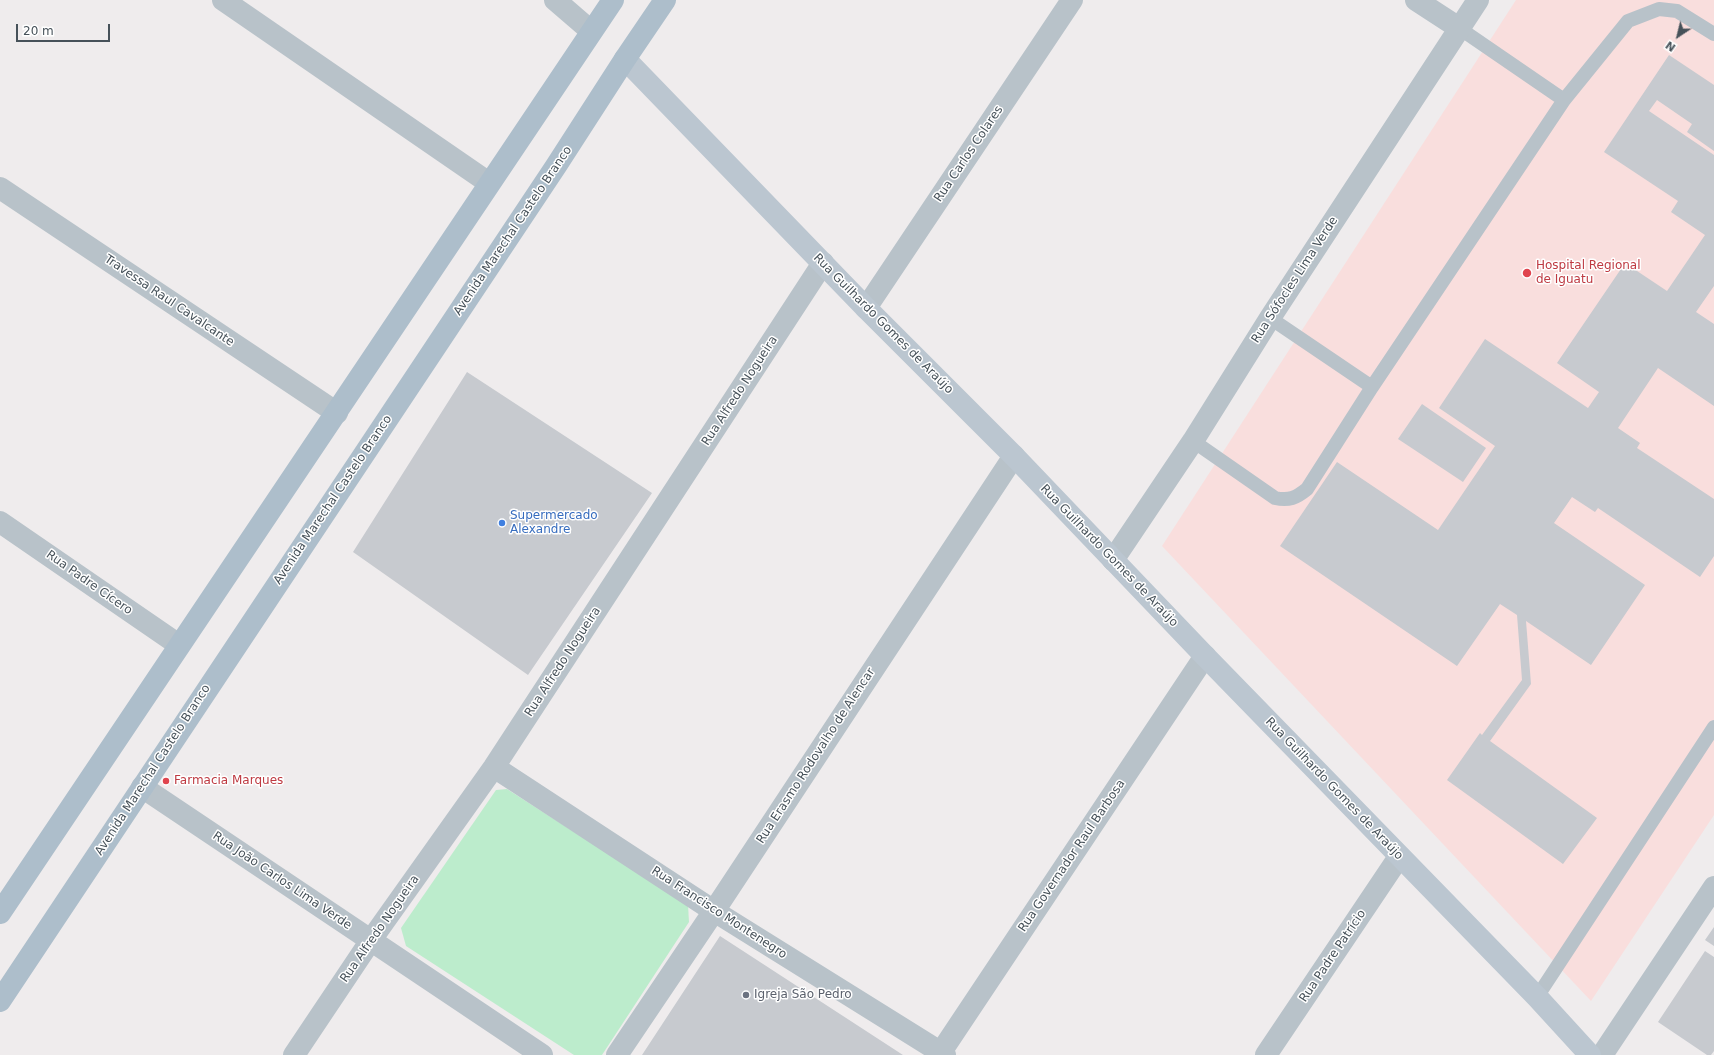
<!DOCTYPE html>
<html>
<head>
<meta charset="utf-8">
<style>
  body { margin:0 }
  #map { position:relative; width:1714px; height:1055px; overflow:hidden; background:#efeced; font-family:"DejaVu Sans",sans-serif }
  canvas { display:block }
  .north { position:absolute; left:1658px; top:16px; width:40px; height:40px; -webkit-text-stroke:3px #fff; paint-order:stroke; rotate:215deg; font-size:11px; font-weight:700; line-height:16px; text-align:center; color:#465159 }
  .north::after { content:''; display:block; margin:auto; width:14px; height:18px; background:#465159; clip-path:polygon(50% 0,100% 100%,50% 72%,0 100%) }
  .scale { position:absolute; left:16px; top:24px; width:94px; height:18px; box-sizing:border-box; border:2px solid #465159; border-top:0; padding-left:5px; font-size:12px; line-height:14px; white-space:nowrap; color:#465159; -webkit-text-stroke:3px #fff; paint-order:stroke }
</style>
</head>
<body>
<div id="map">
<canvas width="1714" height="1055"></canvas>
<div class="north">N</div>
<div class="scale">20 m</div>
</div>
<script>
const ctx = document.querySelector('canvas').getContext('2d');
ctx.lineJoin = 'round';
function paint(path, color) { ctx.fillStyle = color; ctx.fill(path, 'evenodd'); }
function stroke(path, color, width, dash) { ctx.strokeStyle = color; ctx.lineWidth = width; ctx.lineCap = dash ? 'butt' : 'round'; ctx.setLineDash(dash || []); ctx.stroke(path); }
function drawText(font, color, halo, rows, align = 'center') {
  ctx.font = font + ' "DejaVu Sans",sans-serif'; ctx.lineWidth = 3; ctx.setLineDash([]); ctx.textBaseline = 'middle'; ctx.strokeStyle = halo; ctx.fillStyle = color; for (const [text, x, y, turn = 0] of rows) {
    ctx.save(); ctx.translate(x, y); ctx.rotate((+turn || 0) * Math.PI / 180); ctx.textAlign = isNaN(turn) ? turn : align; if (halo) ctx.strokeText(text, 0, 0); ctx.fillText(text, 0, 0); ctx.restore();
  }
}
const medical = new Path2D(`
  M1516,0h198v815l-123,186 -429,-455z`);
const green = new Path2D(`
  M507,789l181,116 1,17 -87,133h-28l-168,-109 -5,-18 95,-138z`);
const building = new Path2D(`
  M1669,55l45,30v66l-27,-19 5,-8 -35,-24 -8,11 65,44v131l-18,26 18,12v82l-56,-38 -40,60 22,15 -3,5 77,51v57l-14,21 -102,-69 -3,4 -23,-15 -18,26 91,62 -54,80 -65,-44 5,63 -41,57 107,77 -34,46 -116,-84 33,-47 2,2 40,-55 -5,-65 -17,-11 -43,62 -177,-120 57,-84 101,68 57,-84 -56,-38 46,-69 103,69 11,-16 -42,-29 68,-100 42,28 38,-56 -34,-23 7,-11 -74,-49z
  M467,372l185,121 -124,182 -175,-123z
  M1422,404l64,44 -23,34 -65,-43z
  M1714,927v19l-9,-6z
  M720,936l183,119h-261z
  M1705,951l9,6v94l-3,4h-4l-49,-33z`);
const lane = new Path2D(`
  M1459,28l105,72
  M1270,318l102,69
  M1193,441l82,57c14,3 21,0 32,-9l65,-102 192,-287 64,-79 31,-12 18,2 37,23
  M1537,997l177,-270`);
const street = new Path2D(`
  M223,0l266,183
  M555,0l36,31
  M1416,0l43,28
  M0,188l337,225
  M866,308l206,-308
  M0,522l179,123
  M1113,560l80,-119 77,-123 208,-318
  M494,767l220,144 231,144
  M142,787l400,268
  M294,1055l77,-115 123,-173 329,-504
  M617,1055l97,-144 300,-455
  M939,1055l266,-399
  M1266,1055l133,-198
  M1602,1055l112,-168`);
const secondary = new Path2D(`
  M625,59l241,249 148,148 191,200 332,341 53,58`);
const primary = new Path2D(`
  M0,913l613,-913
  M0,1001l556,-835 69,-107 40,-59`);
const markers = [
  [1527,273,5,"#e0444e"],
  [502,523,4,"#3f7fe0"],
  [166,781,4,"#e0444e"],
  [746,995,4,"#6b7280"]
];
const streetNames = [
  ["Rua Carlos Colares",969,154,-56],
  ["Avenida Marechal Castelo Branco",513,231,-56],
  ["Rua Sófocles Lima Verde",1295,280,-57],
  ["Travessa Raul Cavalcante",169,301,34],
  ["Rua Guilhardo Gomes de Araújo",883,324,45],
  ["Rua Alfredo Nogueira",740,391,-57],
  ["Avenida Marechal Castelo Branco",333,500,-56],
  ["Rua Guilhardo Gomes de Araújo",1109,556,46],
  ["Rua Padre Cícero",89,583,35],
  ["Rua Alfredo Nogueira",563,662,-57],
  ["Rua Erasmo Rodovalho de Alencar",816,756,-57],
  ["Avenida Marechal Castelo Branco",153,770,-57],
  ["Rua Guilhardo Gomes de Araújo",1334,789,46],
  ["Rua Governador Raul Barbosa",1072,856,-56],
  ["Rua João Carlos Lima Verde",282,881,34],
  ["Rua Francisco Montenegro",719,913,33],
  ["Rua Alfredo Nogueira",380,929,-55],
  ["Rua Padre Patrício",1333,956,-56]
];
const healthNames = [
  ["Hospital Regional",1536,266],
  ["de Iguatu",1536,280],
  ["Farmacia Marques",174,781]
];
const shopNames = [
  ["Supermercado",510,516],
  ["Alexandre",510,530]
];
const worshipNames = [
  ["Igreja São Pedro",754,995]
];
paint(medical, '#f9dedd');
paint(green, '#bceccc');
paint(building, '#c7cacf');
stroke(lane, '#b8c2c9', 14);
stroke(street, '#b8c2c9', 22);
stroke(secondary, '#bbc6d0', 22);
stroke(primary, '#adbecb', 22);
for (const [x, y, r, color] of markers) { const dot = new Path2D(); dot.arc(x, y, r, 0, 2 * Math.PI); ctx.fillStyle = color; ctx.fill(dot); stroke(dot, '#fff', 1.5); }
drawText('12px', '#465159', '#fff', streetNames);
drawText('12px', '#be3a42', '#fff', healthNames, 'left');
drawText('12px', '#366cbe', '#fff', shopNames, 'left');
drawText('12px', '#5b616d', '#fff', worshipNames, 'left');
</script>
</body>
</html>
